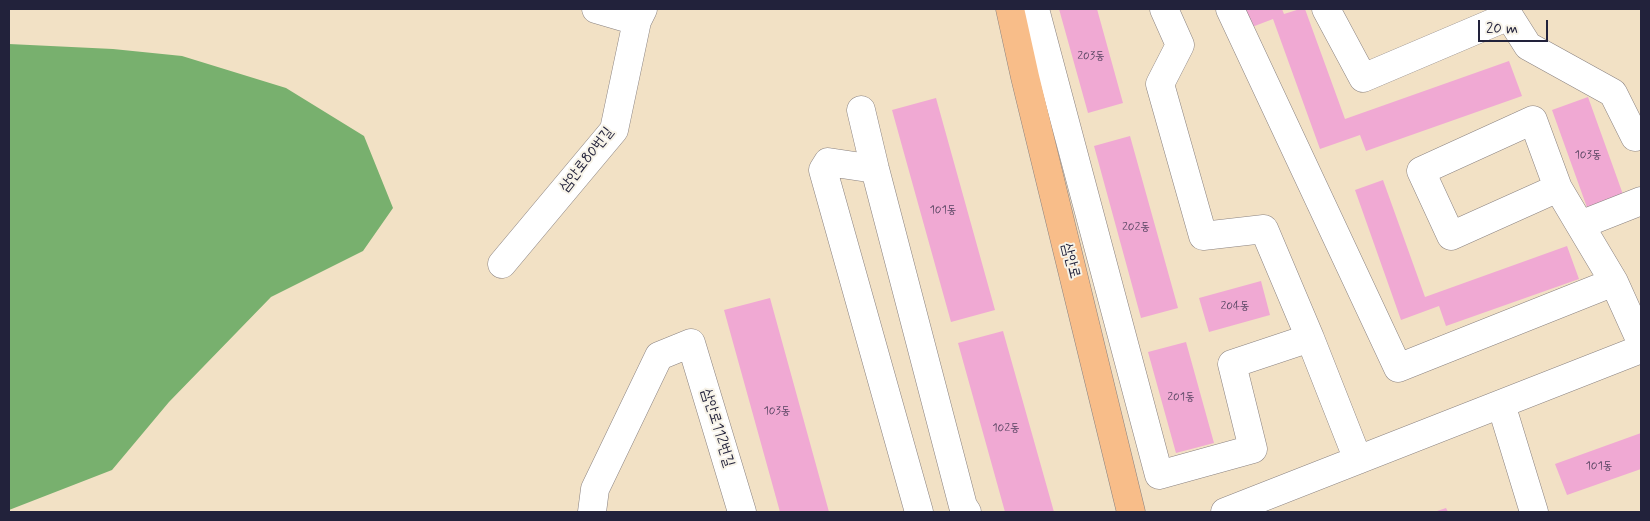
<!DOCTYPE html>
<html>
<head>
<meta charset="utf-8">
<style>
  body { margin:0 }
  #map { position:relative; width:1650px; height:521px; overflow:hidden; background:#f2e1c5; font-family:Mynerve,sans-serif }
  canvas { display:block }
  .frame { position:absolute; inset:0; border:10px solid #22223b; pointer-events:none }
  .scale { position:absolute; left:1478px; top:20px; width:70px; height:22px; box-sizing:border-box; border:2px solid #22223b; border-top:0; padding-left:6px; font-size:15px; line-height:18px; white-space:nowrap; color:#22223b; -webkit-text-stroke:4px #f7f3e8; paint-order:stroke }
</style>
</head>
<body>
<div id="map">
<canvas width="1650" height="521"></canvas>
<div class="frame"></div>
<div class="scale">20 m</div>
</div>
<script>
const ctx = document.querySelector('canvas').getContext('2d');
ctx.lineJoin = 'round';
function paint(path, color) { ctx.fillStyle = color; ctx.fill(path, 'evenodd'); }
function stroke(path, color, width, dash) { ctx.strokeStyle = color; ctx.lineWidth = width; ctx.lineCap = dash ? 'butt' : 'round'; ctx.setLineDash(dash || []); ctx.stroke(path); }
function drawText(font, color, halo, rows, align = 'center') {
  ctx.font = font + ' Mynerve,"Poor Story",sans-serif'; ctx.lineWidth = 4; ctx.setLineDash([]); ctx.textBaseline = 'middle'; ctx.strokeStyle = halo; ctx.fillStyle = color; for (const [text, x, y, turn = 0] of rows) {
    ctx.save(); ctx.translate(x, y); ctx.rotate((+turn || 0) * Math.PI / 180); ctx.textAlign = isNaN(turn) ? turn : align; if (halo) ctx.strokeText(text, 0, 0); ctx.fillText(text, 0, 0); ctx.restore();
  }
}
const forest = new Path2D(`
  M9,44l104,5 69,7 104,32 78,48 29,72 -30,43 -92,46 -102,105 -57,68 -103,40z`);
const building = new Path2D(`
  M1059,9h38l26,94 -35,10z
  M1245,9h37l2,5 16,-5h5l40,110 164,-58 13,35 -156,55 -6,-16 -40,14 -47,-130 -21,8z
  M1588,97l37,103 -36,13 -37,-103z
  M936,98l59,212 -44,12 -59,-212z
  M1130,136l48,172 -37,10 -47,-172z
  M1383,180l42,117 142,-51 12,33 -133,47 -7,-20 -38,14 -46,-130z
  M1261,281l9,34 -61,17 -10,-34z
  M770,298l59,214h-49l-56,-202z
  M1003,331l51,181h-49l-47,-169z
  M1186,342l28,101 -38,10 -28,-101z
  M1641,433v36l-74,26 -12,-31z
  M1446,508l2,4h-14z`);
const minor = new Path2D(`
  M596,9l41,12
  M1035,9l124,466 94,-26 -21,-85 78,-26
  M1164,9l16,36 -20,39 43,152 61,-7 46,109 48,122
  M1230,9l168,359 216,-86
  M1326,9l37,69 146,-62 19,30 85,47 22,44
  M861,110l14,59 88,337 4,6
  M875,169l-47,-7 -5,8 96,342
  M1558,188l-107,48 -30,-65 112,-51 25,68 22,37
  M1641,201l-61,24 34,57 27,60
  M502,264l112,-134 23,-109 6,-12
  M1501,404l33,108
  M592,512l3,-23 64,-133 32,-13 51,169
  M1225,512l416,-163`);
const major = new Path2D(`
  M1010,9l15,68 106,435`);
const numberNames = [
  ["203동",1091,56],
  ["103동",1588,155],
  ["101동",943,210],
  ["202동",1136,227],
  ["204동",1235,306],
  ["201동",1181,397],
  ["103동",777,411],
  ["102동",1006,428],
  ["101동",1599,466]
];
const streetNames = [
  ["삼안로80번길",587,160,-52],
  ["삼안로",1070,261,76],
  ["삼안로112번길",717,428,73]
];
paint(forest, '#78b06e');
paint(building, '#f0a9d3');
stroke(minor, '#8a8280', 29);
stroke(major, '#8a8280', 29);
stroke(minor, '#fff', 28);
stroke(major, '#f8bd89', 28);
drawText('12px', '#564461', null, numberNames);
drawText('15px', '#22223b', '#f7f3e8', streetNames);
</script>
</body>
</html>
